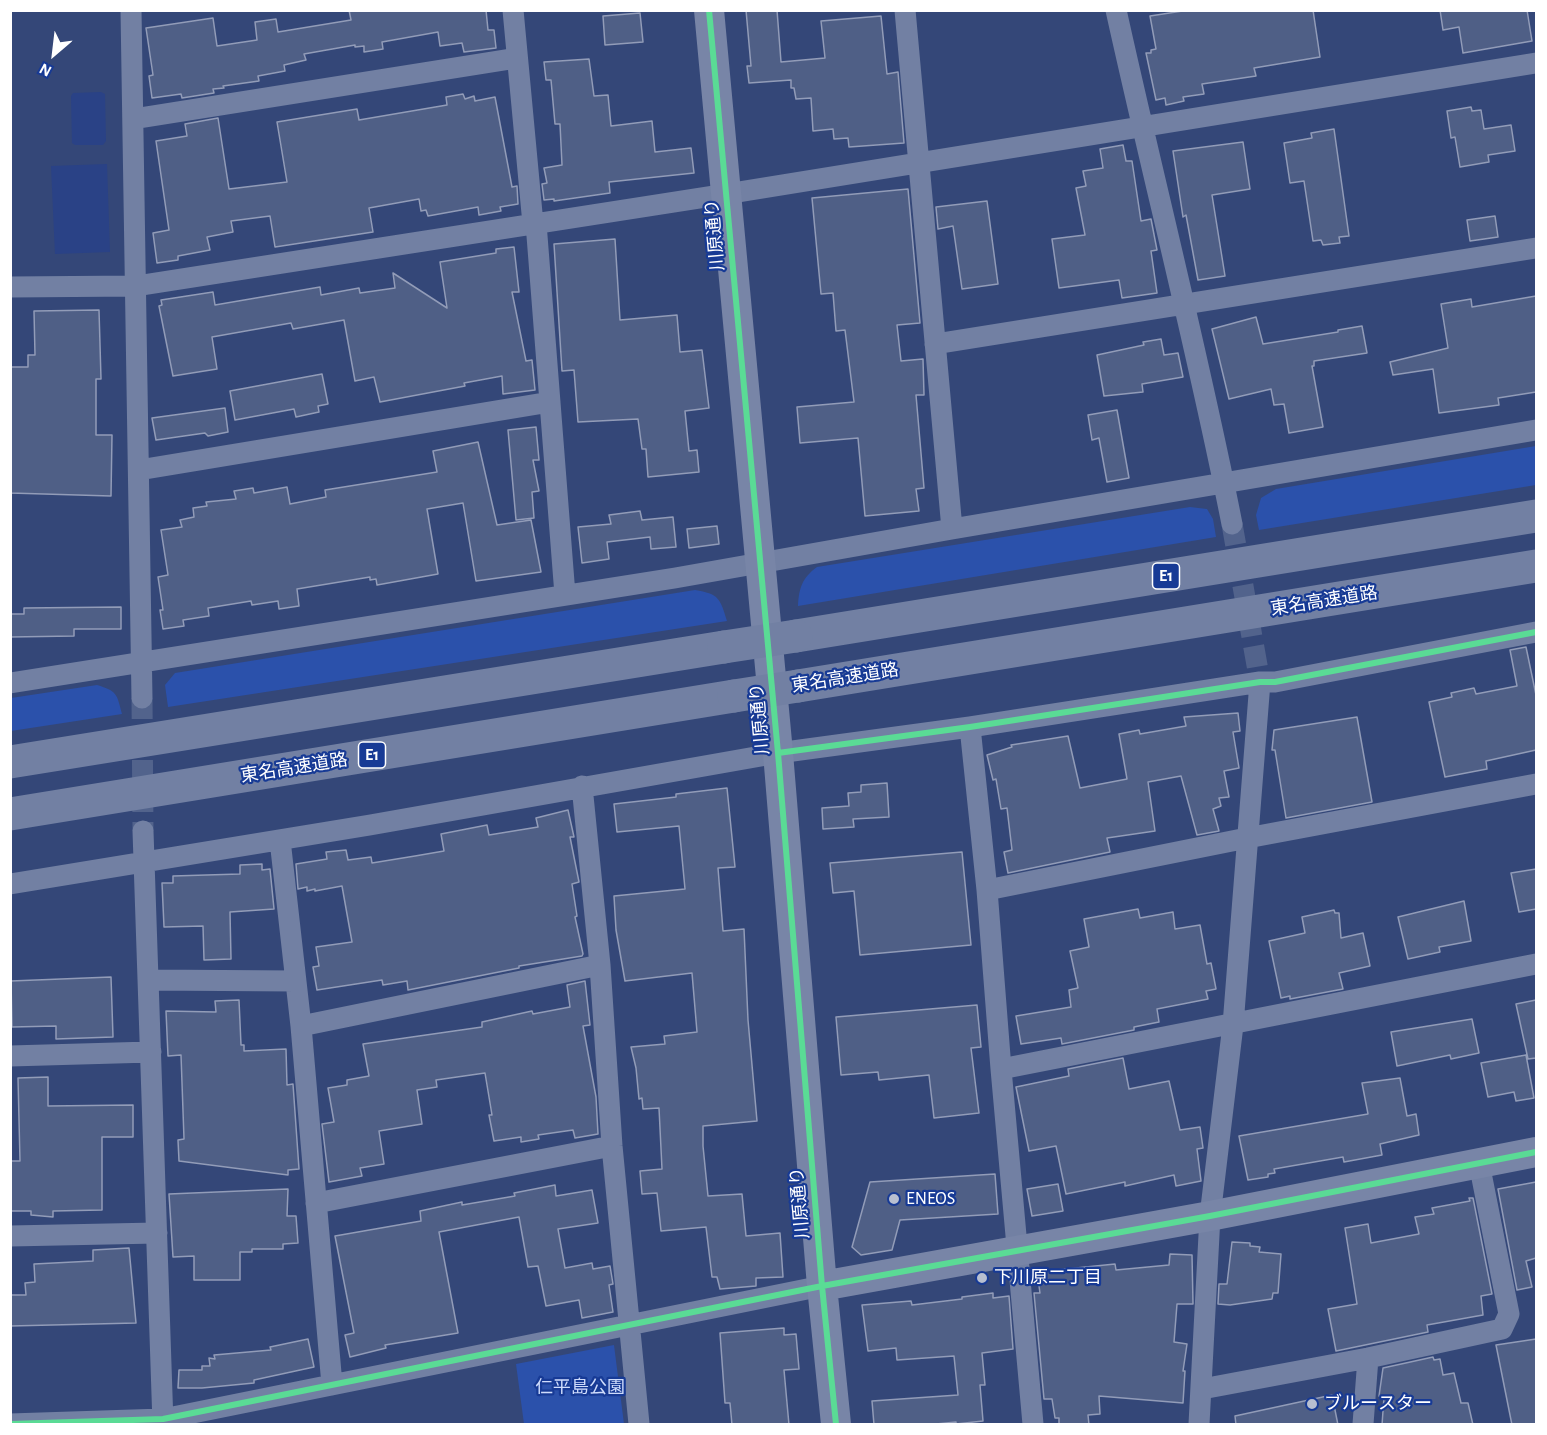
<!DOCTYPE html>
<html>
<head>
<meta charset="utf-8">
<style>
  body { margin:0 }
  #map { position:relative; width:1547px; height:1435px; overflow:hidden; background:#344778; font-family:"Alegreya Sans",sans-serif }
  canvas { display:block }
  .frame { position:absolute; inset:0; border:12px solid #fff; pointer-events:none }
  .north { position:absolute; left:24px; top:24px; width:60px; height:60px; -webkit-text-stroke:4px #173a95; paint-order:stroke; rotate:208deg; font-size:16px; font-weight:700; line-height:24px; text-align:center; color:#fff }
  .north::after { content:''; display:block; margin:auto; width:21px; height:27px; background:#fff; clip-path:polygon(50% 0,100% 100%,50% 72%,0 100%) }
</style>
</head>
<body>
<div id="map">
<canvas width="1547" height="1435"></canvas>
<div class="frame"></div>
<div class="north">N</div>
</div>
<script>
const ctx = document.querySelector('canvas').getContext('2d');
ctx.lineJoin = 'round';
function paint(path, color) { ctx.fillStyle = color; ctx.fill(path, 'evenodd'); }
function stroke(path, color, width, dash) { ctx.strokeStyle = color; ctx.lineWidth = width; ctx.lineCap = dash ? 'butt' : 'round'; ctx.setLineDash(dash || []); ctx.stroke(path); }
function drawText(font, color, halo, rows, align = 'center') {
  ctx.font = font + ' "Alegreya Sans","Noto Sans JP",sans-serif'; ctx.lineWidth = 4.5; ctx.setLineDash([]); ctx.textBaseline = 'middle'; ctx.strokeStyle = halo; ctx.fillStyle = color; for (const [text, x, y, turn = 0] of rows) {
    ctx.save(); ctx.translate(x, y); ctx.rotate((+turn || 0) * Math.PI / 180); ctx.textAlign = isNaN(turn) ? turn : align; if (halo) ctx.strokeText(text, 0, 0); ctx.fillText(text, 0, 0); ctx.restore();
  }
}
const green = new Path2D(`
  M1536,446v39l-277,45 -3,-15 5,-17 15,-9z
  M1190,507l17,2 6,10 3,18 -418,69c1,-18 4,-28 19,-39z
  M695,590c24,4 25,8 32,31l-559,86 -3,-22 10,-12z
  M97,685c20,6 20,9 25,29l-111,17v-33z
  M614,1345l10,79h-100l-8,-60z`);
const water = new Path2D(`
  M101,92l4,2 1,47 -3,4h-28l-3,-2 -1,-47 2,-3z
  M107,164l3,88 -55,2 -4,-88z`);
const building = new Path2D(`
  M349,10h137l2,20h6l2,18 -32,4 -2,-9 -22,3 -2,-14 -56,10 1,7 -19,3v-6l-9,1v-2l-51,9 2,6 -22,5 1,6 -27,5 1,5 -36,5 1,2 -11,1 1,4 -32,5 -1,-4 -29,4 -3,-22 4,-1 -7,-47 67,-10 4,28 40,-6 -2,-18 21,-3 2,13 73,-12z
  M746,10h31l4,52 44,-4 -4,-37 60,-5 6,58 11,-2 6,71 -55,4 -1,-9 -14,1 -1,-10 -20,2 -2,-33 -15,1 -2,-11h-3v-8l-42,3 -2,-17h4z
  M1189,10h124l7,47 -66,11 2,8 -54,8 2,10 -21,3 1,4 -18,4 -1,-7 -9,2 -10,-47h5v-3l5,-1 -6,-33z
  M1440,10h87l5,31 -69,12 -4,-26 -16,3z
  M640,13l3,29 -38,3 -2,-29z
  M589,59l5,37 14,-1 3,31 41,-5 3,31 36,-4 3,25 -85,9 1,11 -56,8v-2l-10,1 -2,-16 5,-1 -3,-15 18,-3 -2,-41h-5l-4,-44h-5l-2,-18z
  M463,94l2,5 9,-3 1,5 20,-4 17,90 5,-1 1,18 -18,3 1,4 -22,4 -1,-8 -50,9 -2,-6 -5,1 -2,-12 -50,9 4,24 -98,15 -5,-31 -39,5 2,11 -26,5 3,13 -32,6v4l-21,3 -4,-30 16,-3 -13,-89 31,-5 -2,-12 33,-6 11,71 58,-7 -10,-60 80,-13 2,11 88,-15 -1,-8z
  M1471,107l1,4 9,-1 3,19 27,-4 4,26 -27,4 1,7 -29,5 -5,-30 -4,1 -4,-27z
  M1334,129l15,107 -10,1 1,6 -17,2 -2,-5 -8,1 -9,-60 -14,2 -6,-40 28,-5 -1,-5z
  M1243,142l7,47 -38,6 13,81 -27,4 -12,-65 -3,2 -10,-66z
  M1123,145l3,16h6l9,60 10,-2 6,31 -6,1 6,42 -35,5 -3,-18 -60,8 -7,-49 33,-4 -9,-47 10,-2 -3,-15 20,-3 -3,-19z
  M908,189l12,134 -23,2 4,36 22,-2 1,36h-8l8,93 -8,1 3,22 -54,5 -7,-78 -58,5 -3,-36 57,-5 -9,-72 -9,1 -3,-38 -12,1 -9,-96z
  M987,201l11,83 -36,5 -9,-63 -15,3 -2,-22z
  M1495,216l3,21 -28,4 -3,-21z
  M615,239l5,81 57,-5 3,37 22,-2 7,58 -24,3 4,40 8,-1 2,22 -51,5 -2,-28h-4l-4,-30 -60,3 -4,-52 -12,1 -8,-127z
  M514,247l5,45h-7l14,69 6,-1 3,30 -32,4 -1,-18 -38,7 1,3 -85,16 -6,-25 -19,4 -11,-61 -51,9 -2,-6 -79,14 5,32 -44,7 -14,-70 3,-1 -1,-5 52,-8 2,13 105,-18 1,8 38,-7 1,5 35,-5 -2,-15 54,35 -7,-46 56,-9v-4z
  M1536,296v96l-38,6 1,7 -60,8 -6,-44 -40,6 -3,-13 58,-14 -7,-44 30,-5 1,8z
  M99,310l2,69h-5v56h16l-1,61 -101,-3v-126h18v-12h7l-1,-44z
  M1256,317l7,27 75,-12v-2l24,-4 5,27 -53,8v5h-2l11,61 -34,6 -5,-29 -10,1 -3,-16 -42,10 -17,-70z
  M1161,339l3,16 14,-2 5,24 -41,7 1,8 -39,4 -7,-41 47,-10 -1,-3z
  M322,374l6,30 -10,2 1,6 -23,5 -2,-8 -59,11 -5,-29z
  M225,408l3,24 -20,4 -3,-3 -49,7 -4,-22z
  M1117,410l12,68 -22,4 -8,-44 -7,2 -4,-25z
  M536,427l3,33h-6l6,31 -7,1 2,26 -18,2 -8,-90z
  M478,442l19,83 34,-5 10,52 -65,9 -13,-78 -36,6 11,65 -61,11 -1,-6 -6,1v-3l-73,12 2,17 -20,3 -1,-8 -26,4 -1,-4 -43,7 1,8 -26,4 1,6 -21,3 -3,-19h3l-5,-33 10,-2 -7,-45 21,-3 -2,-7 14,-3 -1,-9 14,-2 -1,-4 30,-3 -2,-8 19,-3 1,5 33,-6 3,17 36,-7 -1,-7 112,-18 -4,-21z
  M640,511l2,9 31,-3 3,30 -25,2 -1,-12 -43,5 2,17 -27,4 -4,-36 33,-3 -2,-9z
  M717,526l2,18 -30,4 -2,-19z
  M121,607v22h-47v7l-64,1v-23h14v-6z
  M1526,647l10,48v55l-50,11 1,8 -42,8 -16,-75 23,-5 -1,-4 23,-5 2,6 41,-8 -7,-36z
  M1238,713l2,18 -7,1 6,36 -15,3 5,26 -10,1 2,8 -8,3 6,22 -22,4 -16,-59 -33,6 7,49 -48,7 3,14 -102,21 -4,-21 8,-2 -5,-42 -6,1 -5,-30 -3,1 -6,-25 25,-8 -1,-2 57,-9 12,52 47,-9 -8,-45 20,-4 1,4 46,-8 -2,-9z
  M1357,717l15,85 -86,16 -11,-68h-3l2,-20z
  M887,783l2,34 -36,2 1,8 -31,2 -1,-21 27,-2 -1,-13 13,-1v-7z
  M727,788l8,79 -17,1 5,63 21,-2 4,91 9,101 -54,5v20l5,50 34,-2 4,42 34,-3 3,44 -27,1v8l-36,3 -3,-12h-5l-6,-50 -45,4 -4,-38 -15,1 -2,-23 22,-2 -3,-61 -16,1 -1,-11 -3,1 -3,-31 -5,-21 34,-3 -1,-8 33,-4 -5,-59 -67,8 -9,-51 -2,-34 71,-7 -6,-63 -62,6 -3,-28 62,-7v-3z
  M568,810l6,27h-4l9,45 -7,2 5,32 -2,1 8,37 -1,2 -63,10v2l-111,22 -1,-9 -24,4 -1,-5 -65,10 -4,-23 6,-1 -3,-19 36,-5 -10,-56 -27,5v-2l-8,2v-4l-9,2 -2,-25 31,-5 -1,-7 20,-2 2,10 23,-3 1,6 43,-7 29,-5 -3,-17 46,-9 2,10 49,-8 -2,-9z
  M962,852l9,93 -111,10 -6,-64 -21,2 -3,-30z
  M262,864v6l8,-1 4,40 -44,3 1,47 -27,1 -1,-34 -39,1 -2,-44h11v-7l67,-2v-9z
  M1536,869v40l-17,3 -8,-39z
  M1464,901l7,40 -32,6 1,5 -32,7 -10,-42z
  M1138,909l2,9 33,-6 2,17 25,-4 7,39 4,-1 5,26 -10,2 2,8 -51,10 2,13 -25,5v3l-72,14 -1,-6 -40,6 -5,-28 55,-9 -2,-17 9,-2 -8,-37 19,-4 -5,-28z
  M1334,910l1,3h4l2,25 22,-5 7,33 -31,7 4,16 -53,10v-3l-9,2 -12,-57 36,-8 -3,-16z
  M111,977l2,60 -57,2v-13l-44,1 -1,-46z
  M585,981l5,44 -7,1 13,71 2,37 -23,4 -2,-8 -35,5 1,4 -18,3v-5l-27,4 -5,-26h3l-7,-42 -49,7 1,7 -20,3 5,34 -43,7 5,33 -24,4 2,8 -33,6 -7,-58 12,-2 -6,-34 19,-3v-5l22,-4 -6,-32 119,-17v-5l50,-11 1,3 37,-7 -3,-22z
  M239,1000l2,45h3v6l42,-2 1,36 6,-1 6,85 -11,1v5l-109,-14 -1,-21 6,-1 -3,-84 -13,1 -2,-45 50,1 -1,-11z
  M1536,1000v58l-8,1 -12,-55z
  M977,1005l4,42 -10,1 8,65 -45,5 -5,-43 -50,5 -1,-8 -37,3 -5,-58z
  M1472,1019l7,34 -28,6 -1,-4 -53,11 -6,-34z
  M1526,1055l8,43 -18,3 -2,-9 -26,5 -7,-34z
  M1123,1058l6,31 40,-8 11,49 20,-3 3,21 -6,1 4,32 -25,5 -2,-11 -49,11v-4l-59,12 -10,-48 -27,5 -13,-64 53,-11 -1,-7z
  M48,1077v29l85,-1v32h-31v73l-49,1v6l-22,-2v-4h-21v-50h10l-2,-83z
  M1400,1078l7,38 9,-2 3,21 -39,9 2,11 -38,7 -1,-5 -69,12 1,4 -7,1v3l-20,3 -9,-44 129,-22 -6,-31z
  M995,1174l3,40 -98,6 -8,30 -31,5 -9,-8 18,-65z
  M1536,1182v76l-10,3 6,26 -15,3 -19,-101z
  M1058,1184l5,27 -31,5 -5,-27z
  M555,1185l1,11 36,-6 6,33 -40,6 7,39 27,-5 1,6 17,-3 3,18 -4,1 4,27 -31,6 -3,-18 -33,6 -8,-40 -10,1 -9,-50 -80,15 19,101 -73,12 1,3 -36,9 -5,-22 9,-2 -19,-97 86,-15 -1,-10 42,-9v3l53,-9 -1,-3z
  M288,1189l-1,27h9l2,27 -15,1v5h-31v3h-12v28h-46v-24l-21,1 -4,-63z
  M1469,1198h4l19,96 -11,2 2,19 -56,10 1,7 -92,19 -8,-42 29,-5 -12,-76 23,-4 3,19 48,-9 -4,-17 19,-3 -2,-6 38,-7z
  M1232,1242l18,1v3l10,1 -1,5 22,2 -3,39h-5l-1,6 -42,6 -12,-1 1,-20h8z
  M129,1248l7,75 -126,3v-31h16l-1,-12 10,-1 -1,-18 59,-3v-11z
  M1170,1254l22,1 1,49h-16l-3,38 13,2 -4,27h2l-2,32 -84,-7 1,18 -12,1 1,10h-30v-7h-4l-3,-19h-8l-10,-106h6l-3,-21 78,-8 1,6 53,-5z
  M993,1293v5l16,-2 4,53 -31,4 3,32h-5l3,36 -27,3v-2l-30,3h-52l-2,-24 86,-6 -4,-39 -57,4 -1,-12 -28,3 -6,-46 49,-4 1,4 50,-6v-2z
  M784,1328v7l12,-1 3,35 -15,1 5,55h-57l-2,-22h-5l-5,-70z
  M308,1339l6,28 -60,13v3l-52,5h-24l1,-18h23v-4h8l-1,-8 6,1 -1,-4 57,-5 -1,-3z
  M1536,1339v86h-24l-16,-80z
  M1433,1357l1,3 6,-1 3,16 11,-2 7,30h7l5,22h-91l2,-28 -5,-1 4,-28z
  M1332,1395l6,30h-102l-1,-9z`);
const streetTunnel = new Path2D(`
  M1232,524l28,158
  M142,698l1,133`);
const street = new Path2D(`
  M131,10l11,688
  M513,10l20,214
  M905,10l47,519
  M1116,10c38,172 82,342 116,514
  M133,119l384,-61
  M536,223l29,372
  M10,287l126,-1 590,-92 810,-131
  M935,344l601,-96
  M139,470l411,-68
  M10,683l665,-105 277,-49 584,-99
  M970,727l17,163 14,179 32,355
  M582,786l18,179 12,181 27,278
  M143,831l20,593
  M280,840l21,186 31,359
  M10,884l360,-59 408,-72 192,-26 290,-45h15l261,-50
  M987,890l260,-52 289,-54
  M148,980l148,1
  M301,1026l299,-61
  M10,1056l141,-4
  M1001,1069l535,-105
  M316,1203l296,-57
  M10,1236l147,-3
  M1202,1389l166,-31 134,-29 7,-15 -30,-151
  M10,1424l153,-5 659,-133
  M1199,1424l11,-208 23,-191 27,-343
  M1363,1424l5,-66`);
const secondary = new Path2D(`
  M709,10l69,743 44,533 14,138
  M822,1286l388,-70 326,-64`);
const highway = new Path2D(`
  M796,636l740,-120
  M798,686l738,-120
  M10,762l714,-115
  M10,814l724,-118`);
const highwayBridge = new Path2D(`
  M724,647l72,-11
  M734,696l64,-10`);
const cycleway = new Path2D(`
  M709,10l69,743 44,533 14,138
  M778,753l192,-26 290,-45h15l261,-50
  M10,1424l153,-5 659,-133 388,-70 326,-64`);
const markers = [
  [894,1199,6,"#b8bfd0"],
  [982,1278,6,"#b8bfd0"],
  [1312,1404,6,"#b8bfd0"]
];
const shields = [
  [1166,576,27],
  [372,755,27]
];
const shieldNames = [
  ["E1",1166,576],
  ["E1",372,755]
];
const streetNames = [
  ["川原通り",715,235,-95],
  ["東名高速道路",1324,601,-9],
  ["東名高速道路",845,678,-9],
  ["川原通り",760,719,-95],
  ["東名高速道路",294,768,-9],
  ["川原通り",800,1203,-95]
];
const poiNames = [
  ["ENEOS",906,1199],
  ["下川原二丁目",994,1278],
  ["ブルースター",1324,1404]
];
const parkNames = [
  ["仁平島公園",580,1388]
];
paint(green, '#2b51ab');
paint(water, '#2a4286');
paint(building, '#4f5f86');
stroke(building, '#929cb8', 1.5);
stroke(streetTunnel, '#52638c', 21, [21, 10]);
stroke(street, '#7280a3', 21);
stroke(secondary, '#7885a7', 30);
stroke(highway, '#7280a3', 33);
stroke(highwayBridge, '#7280a3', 33);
stroke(cycleway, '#5adb95', 6);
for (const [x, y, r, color] of markers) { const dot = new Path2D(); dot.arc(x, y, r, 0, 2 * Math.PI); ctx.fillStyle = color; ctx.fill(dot); stroke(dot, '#173a95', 2); }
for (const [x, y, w] of shields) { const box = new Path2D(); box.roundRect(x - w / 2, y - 13, w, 26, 4.5); ctx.fillStyle = '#173a95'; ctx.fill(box); stroke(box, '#fff', 1.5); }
drawText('bold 16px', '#fff', null, shieldNames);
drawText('18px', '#fff', '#173a95', streetNames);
drawText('18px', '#fff', '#173a95', poiNames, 'left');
drawText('18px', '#cfdcfc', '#173a95', parkNames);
</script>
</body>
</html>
